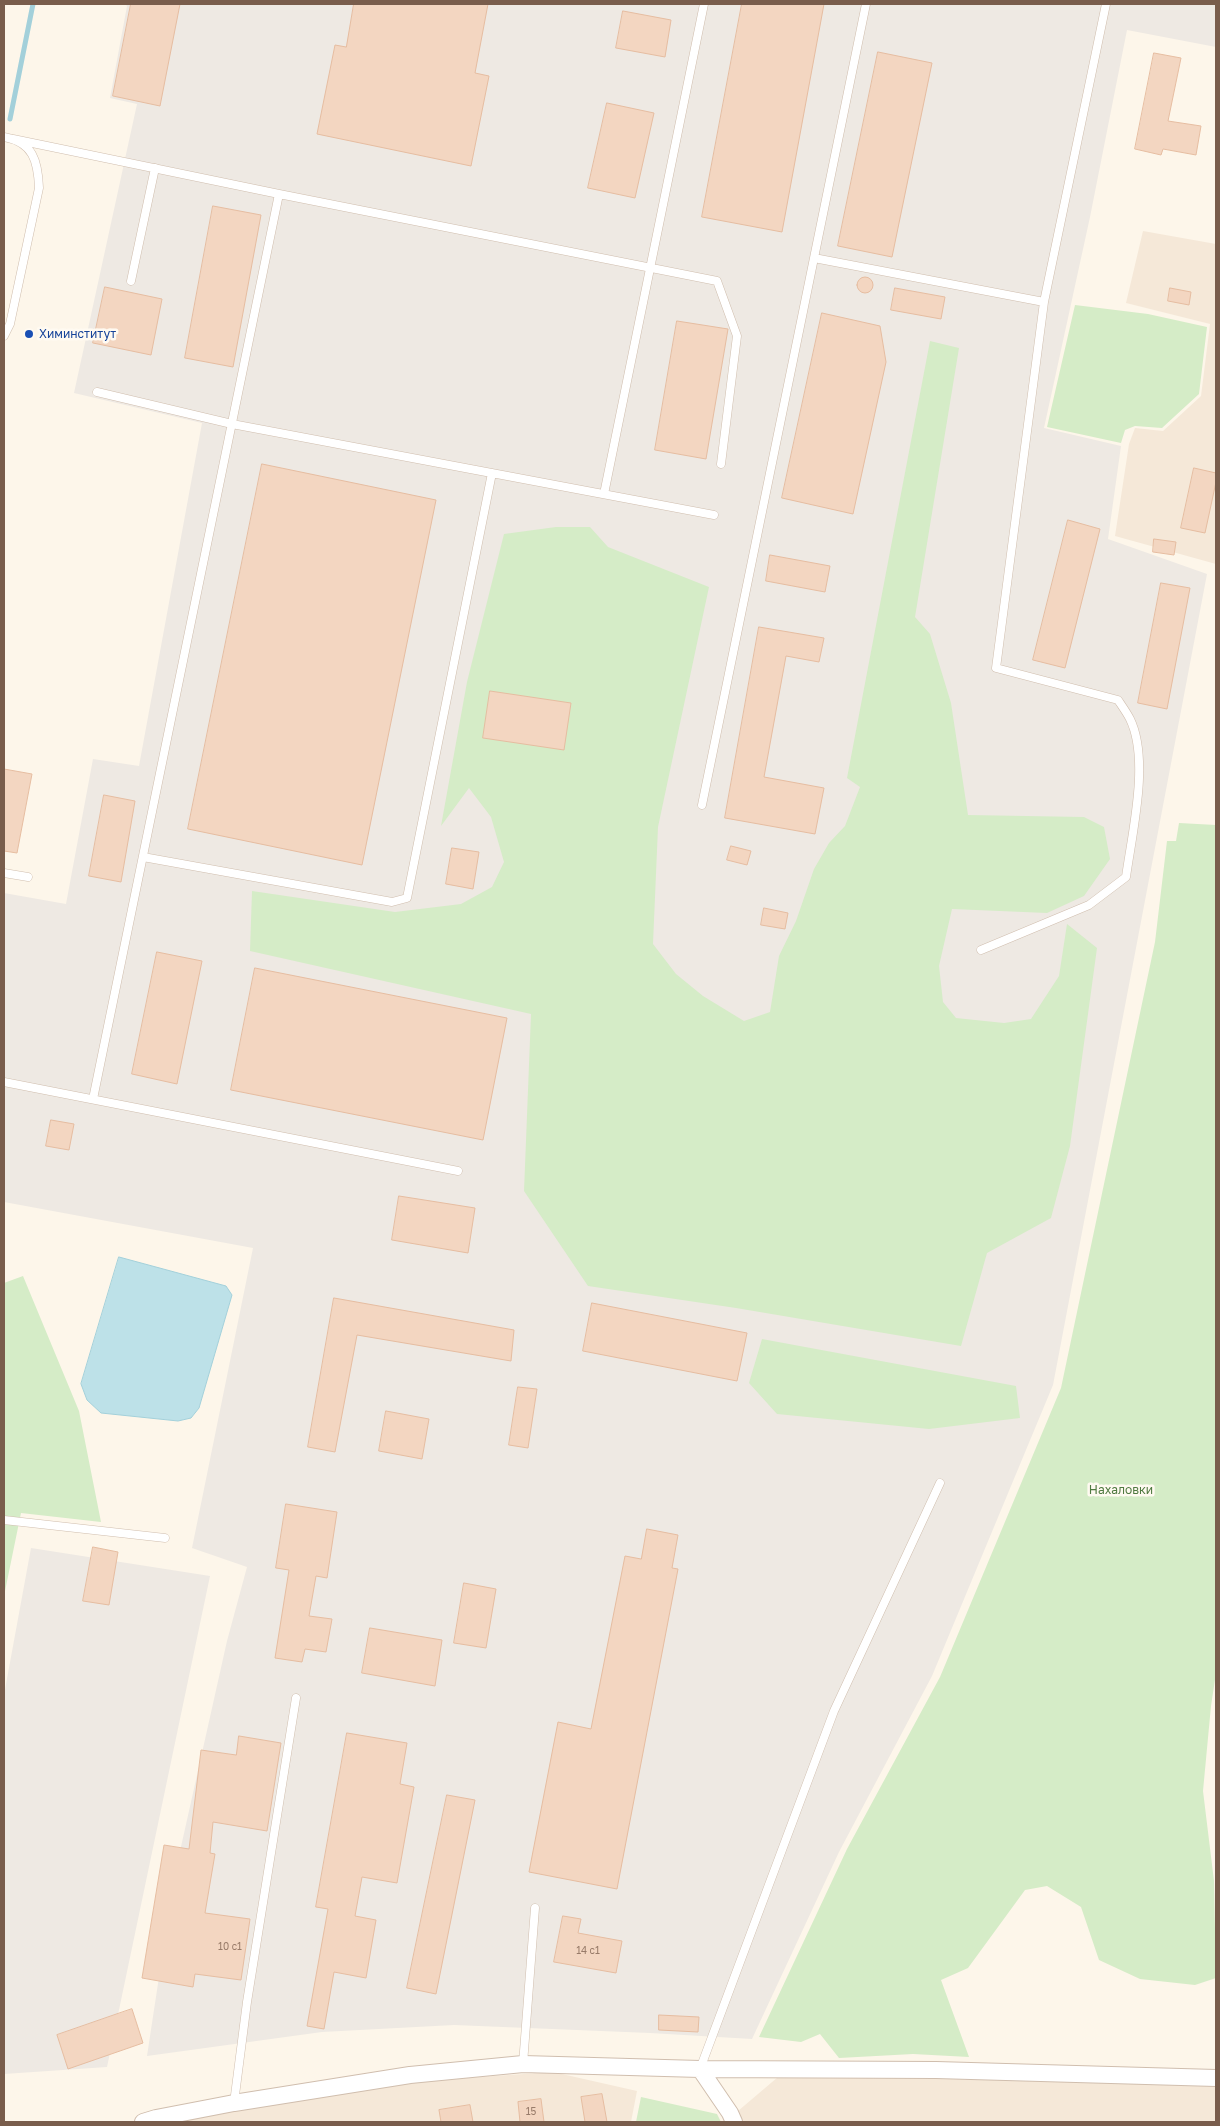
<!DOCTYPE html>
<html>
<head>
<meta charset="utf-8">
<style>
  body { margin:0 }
  #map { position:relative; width:1220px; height:2126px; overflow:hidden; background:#fdf6ea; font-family:"Golos Text",sans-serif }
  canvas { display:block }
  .frame { position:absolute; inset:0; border:5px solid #795d4c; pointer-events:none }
</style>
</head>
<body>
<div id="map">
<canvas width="1220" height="2126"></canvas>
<div class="frame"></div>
</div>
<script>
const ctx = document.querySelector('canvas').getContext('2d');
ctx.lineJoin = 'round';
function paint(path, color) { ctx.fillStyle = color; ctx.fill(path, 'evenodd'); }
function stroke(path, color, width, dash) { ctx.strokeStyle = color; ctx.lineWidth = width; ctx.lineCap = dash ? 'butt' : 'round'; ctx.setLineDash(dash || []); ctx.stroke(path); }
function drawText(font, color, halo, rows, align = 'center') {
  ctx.font = font + ' "Golos Text",sans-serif'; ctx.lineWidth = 5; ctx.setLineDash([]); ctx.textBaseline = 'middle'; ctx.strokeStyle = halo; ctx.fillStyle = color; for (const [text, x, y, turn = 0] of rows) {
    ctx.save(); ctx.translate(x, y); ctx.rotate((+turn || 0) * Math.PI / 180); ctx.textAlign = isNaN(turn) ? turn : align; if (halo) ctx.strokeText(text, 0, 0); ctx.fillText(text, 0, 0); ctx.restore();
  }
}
const residential = new Path2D(`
  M1143,231l73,13v320l-101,-28 14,-92 6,-16 28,3 38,-35 9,-72 -84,-21z
  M553,2072l84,19 -6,31h-469l245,-40z
  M778,2077l438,5v40h-474l-4,-11z`);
const industrial = new Path2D(`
  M125,4h1091v43l-89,-17 -37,187 -46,211 77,18 -13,93 99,35 -154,811 -121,291 -93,176 -87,187 -102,-6 -196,-8 -132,7 -175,24 27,-178 53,-237 20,-74 -55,-19 61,-300 -249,-46v-309l62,11 27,-145 46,7 63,-343 -128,-30 63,-289 -27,-6 17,-92z
  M31,1548l179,28 -103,491 -103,7v-379z`);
const green = new Path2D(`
  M1075,305l73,9 59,13 -8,67 -37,34 -27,-2 -10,4 -4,13 -74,-16z
  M930,341l29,7 -44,269 15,17 21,69 17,112 116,2 20,10 6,32 -26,37 -37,17 -95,-4 -13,57 4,36 13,16 48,5 27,-4 28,-43 8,-52 30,24 -27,198 -19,72 -64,35 -26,93 -225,-38 -148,-22 -64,-95 7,-177 -281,-63 2,-60 143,21 66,-8 31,-17 12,-25 -13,-45 -22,-29 -28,38 26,-144 37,-148 52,-7h34l18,20 101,40 -51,240 -5,117 23,30 27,22 41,25 26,-9 9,-56 17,-35 18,-52 15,-26 16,-17 15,-39 -13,-9z
  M1179,823l37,2v848l-5,33 -8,85 11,90 2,97 -21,7 -55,-6 -41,-19 -18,-53 -34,-21 -22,4 -57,78 -27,12 28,77 -56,-3 -74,4 -19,-24 -19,8 -42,-5 88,-188 93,-172 121,-289 94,-446 12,-101h9z
  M23,1276l56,135 22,111 -80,-9 -17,83v-313z
  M762,1339l254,47 4,32 -91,11 -152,-15 -28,-31z
  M641,2097l76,17 4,8h-85z`);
const water = new Path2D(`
  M119,1257l107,29 6,9 -33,113 -8,10 -13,3 -77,-8 -14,-13 -6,-16z`);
const stream = new Path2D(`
  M10,119l23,-115`);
const building = new Path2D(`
  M131,4h49l-20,102 -47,-10z
  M354,4h134l-13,69 14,3 -18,90 -154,-32 18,-89 11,2z
  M742,4h82l-42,228 -80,-15z
  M623,11l48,9 -6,37 -49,-9z
  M878,52l54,11 -40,194 -54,-11z
  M1154,53l27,5 -13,63 33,5 -5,29 -33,-6 -2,6 -26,-6z
  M607,103l47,10 -19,85 -47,-10z
  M213,206l48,9 -28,152 -48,-9z
  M857 285a8 8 0 1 1 16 0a8 8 0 1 1-16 0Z
  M105,287l57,12 -11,56 -58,-12z
  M895,288l50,9 -4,22 -50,-9z
  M1170,288l21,4 -2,13 -21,-4z
  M822,313l58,13 6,36 -33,152 -71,-16z
  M677,321l51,8 -22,130 -51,-9z
  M262,464l174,36 -74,365 -174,-36z
  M1194,468l22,5v9l-11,51 -24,-5z
  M1068,520l32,9 -35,139 -32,-8z
  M1154,539l22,3 -2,13 -21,-3z
  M770,555l60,11 -5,26 -59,-11z
  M1161,583l29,5 -23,121 -29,-6z
  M759,627l65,11 -5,24 -33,-6 -22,121 60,11 -9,46 -90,-16z
  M490,691l81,12 -7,47 -81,-12z
  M4,769l28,5 -15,79 -13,-2z
  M104,795l31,6 -14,81 -32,-6z
  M731,846l20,5 -4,14 -20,-5z
  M452,848l27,4 -6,37 -27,-5z
  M764,908l24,5 -3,16 -24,-4z
  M157,952l45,9 -25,123 -45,-10z
  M255,968l252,50 -24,122 -252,-50z
  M51,1120l23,4 -5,26 -23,-4z
  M399,1196l76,12 -7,45 -76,-13z
  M334,1298l180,32 -3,31 -154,-26 -22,117 -27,-5z
  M592,1303l155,30 -10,48 -154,-30z
  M518,1387l19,2 -9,59 -19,-3z
  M386,1411l43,8 -7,40 -43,-8z
  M286,1504l51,8 -10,66 -11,-2 -7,40 23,3 -6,33 -21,-3 -3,13 -27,-4 14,-88 -13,-2z
  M647,1529l31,6 -6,33 6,1 -61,320 -88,-17 29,-150 33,7 34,-173 16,3z
  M93,1547l25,5 -9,53 -26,-4z
  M464,1583l32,6 -10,59 -32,-5z
  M370,1628l72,12 -7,46 -73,-13z
  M347,1733l60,10 -7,41 14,3 -17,96 -35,-6 -7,39 21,4 -10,58 -32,-6 -10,57 -17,-3 21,-117 -12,-2z
  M239,1736l42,7 -14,88 -54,-9 -3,31 5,1 -10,59 45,6 -9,61 -46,-6 -2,13 -51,-9 22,-133 25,4 12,-99 35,5z
  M447,1795l28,5 -39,194 -29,-6z
  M563,1916l18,3 -3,14 44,8 -6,32 -62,-11z
  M132,2009l11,34 -75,26 -11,-34z
  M659,2015l40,2 -1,15 -39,-2z
  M602,2094l5,28h-22l-4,-25z
  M541,2099l3,23h-24l-2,-20z
  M470,2105l3,17h-32l-2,-12z`);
const lane = new Path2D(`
  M4,137c29,5 34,24 35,51l-29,136 -6,12
  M13,139l266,55 438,87 20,55 -16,128
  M814,258l230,44
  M131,281l24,-113
  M97,392l135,32 482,91
  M604,494l100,-490
  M702,805l164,-801
  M143,857l249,45 15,-4 85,-425
  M4,873l24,4
  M981,950l108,-45 37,-28c6,-44 24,-117 4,-158 -3,-6 -8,-13 -12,-19l-122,-32 48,-366 62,-298
  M4,1082l454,89
  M93,1099l186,-905
  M4,1520l161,18
  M523,2064l12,-156
  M700,2069l134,-358 106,-228
  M234,2103l13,-101 49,-304`);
const street = new Path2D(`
  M700,2069l30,44 4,9
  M143,2122l13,-4 78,-15 176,-28 113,-11 177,5 236,1 280,8`);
const markers = [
  [29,334,5,"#1a4fb4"]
];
const numberNames = [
  ["10 с1",230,1947],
  ["14 с1",588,1951],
  ["15",531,2112]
];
const transitNames = [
  ["Химинститут",39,334]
];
const parkNames = [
  ["Нахаловки",1121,1490]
];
paint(residential, '#f5e8d8');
paint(industrial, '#eee9e3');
paint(green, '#d5ecc7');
paint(water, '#bde1e8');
stroke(water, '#a3d0da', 1);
stroke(stream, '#a3d0da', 5);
paint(building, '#f3d6c1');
stroke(building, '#e6bda1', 1);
stroke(lane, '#d0beae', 9);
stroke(street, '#d0beae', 18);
stroke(lane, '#fff', 8);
stroke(street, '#fff', 16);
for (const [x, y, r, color] of markers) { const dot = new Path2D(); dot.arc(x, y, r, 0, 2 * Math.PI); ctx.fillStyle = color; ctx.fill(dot); stroke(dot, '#fffaf1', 2); }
drawText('10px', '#987b69', null, numberNames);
drawText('12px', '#164399', '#fffaf1', transitNames, 'left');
drawText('12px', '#507a41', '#fffaf1', parkNames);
</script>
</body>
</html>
